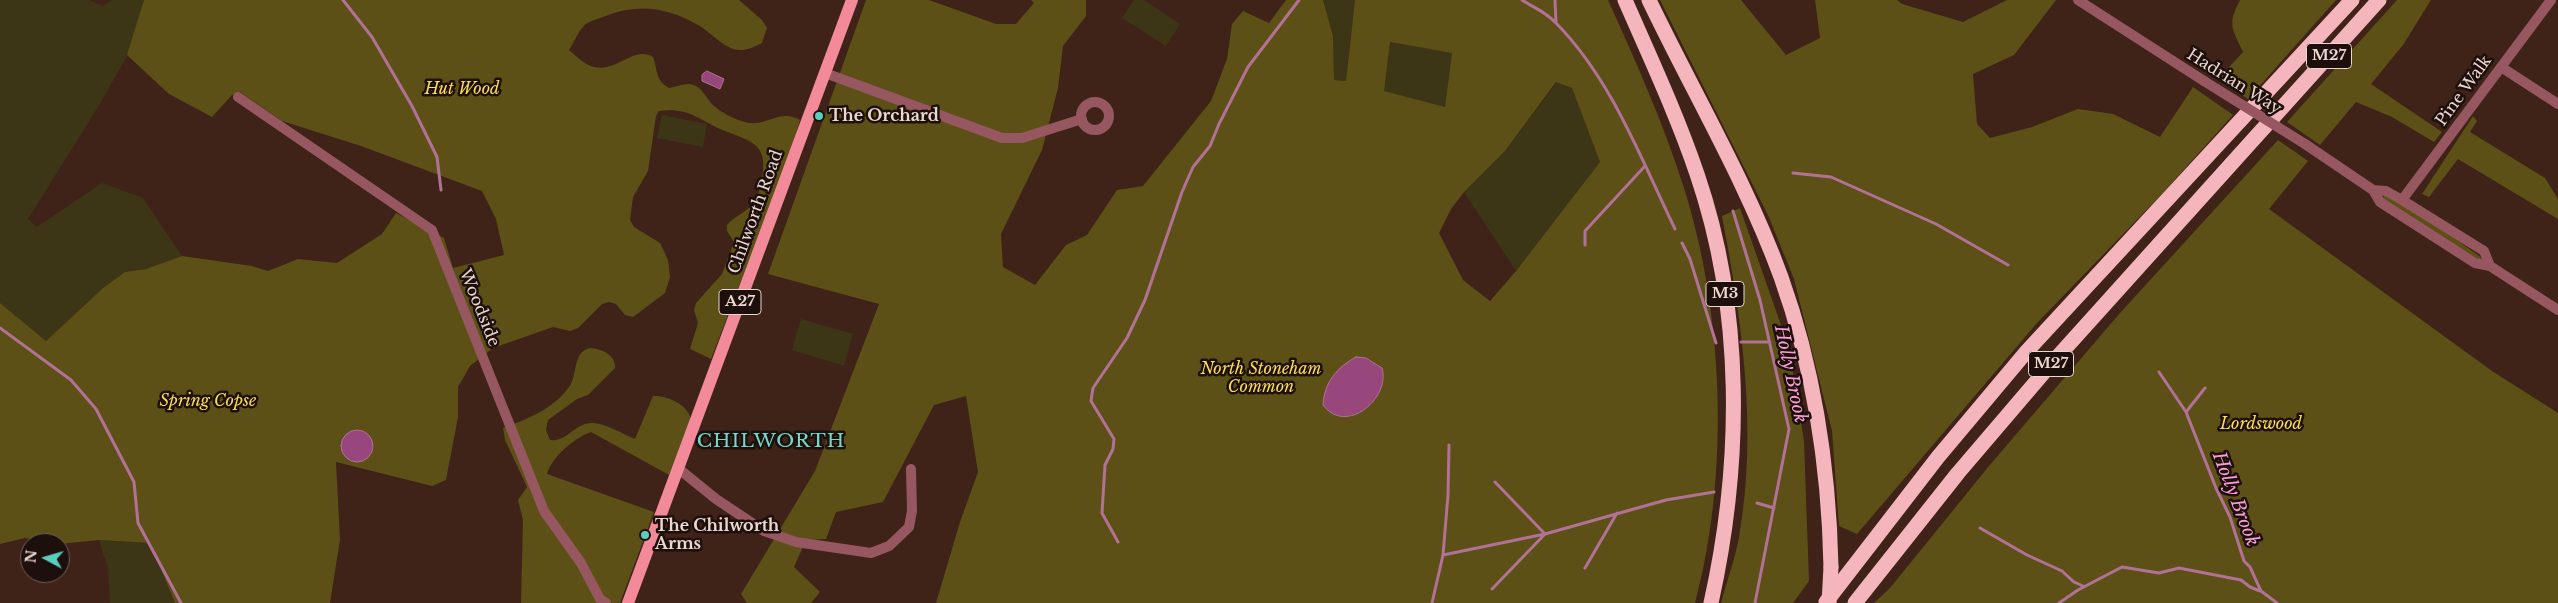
<!DOCTYPE html>
<html>
<head>
<meta charset="utf-8">
<style>
  body { margin:0 }
  #map { position:relative; width:2558px; height:603px; overflow:hidden; background:#3f2218; font-family:"Libre Baskerville",serif }
  canvas { display:block }
  .north { position:absolute; left:20px; top:533px; width:50px; height:50px; box-sizing:border-box; background:#1d0f0b; border:1px solid #705f5a; border-radius:50%; rotate:276deg; font-size:14px; font-weight:700; line-height:20px; text-align:center; color:#ecd7d0 }
  .north::after { content:''; display:block; margin:auto; width:18px; height:22px; background:#59cebe; clip-path:polygon(50% 0,100% 100%,50% 72%,0 100%) }
</style>
</head>
<body>
<div id="map">
<canvas width="2558" height="603"></canvas>
<div class="north">N</div>
</div>
<script>
const ctx = document.querySelector('canvas').getContext('2d');
ctx.lineJoin = 'round';
function paint(path, color) { ctx.fillStyle = color; ctx.fill(path, 'evenodd'); }
function stroke(path, color, width, dash) { ctx.strokeStyle = color; ctx.lineWidth = width; ctx.lineCap = dash ? 'butt' : 'round'; ctx.setLineDash(dash || []); ctx.stroke(path); }
function drawText(font, color, halo, rows, align = 'center') {
  ctx.font = font + ' "Libre Baskerville",serif'; ctx.lineWidth = 5; ctx.setLineDash([]); ctx.textBaseline = 'middle'; ctx.strokeStyle = halo; ctx.fillStyle = color; for (const [text, x, y, turn = 0] of rows) {
    ctx.save(); ctx.translate(x, y); ctx.rotate((+turn || 0) * Math.PI / 180); ctx.textAlign = isNaN(turn) ? turn : align; if (halo) ctx.strokeText(text, 0, 0); ctx.fillText(text, 0, 0); ctx.restore();
  }
}
const green = new Path2D(`
  M0,0h89l14,6 9,-6h32l-14,51 -32,56 -70,112 9,8 65,-44 41,15 39,58 -36,13 -21,3 -22,16 -57,53 -46,-38z
  M1134,0h10l36,24 -14,22 -44,-28z
  M1323,0h32l-9,81 -12,-1 -1,-44z
  M1390,42l62,11 -7,54 -62,-16z
  M1557,82l15,6 28,74 -84,109 -52,-79 41,-41z
  M662,115l45,9 -4,23 -46,-9z
  M801,319l52,15 -9,32 -52,-16z
  M99,540l51,3 25,60h-65l-2,-34z`);
const forest = new Path2D(`
  M144,0h595l23,20 5,8 -5,15c-10,5 -18,9 -29,6 -13,-5 -23,-17 -35,-24 -32,-18 -60,-22 -95,-8 -5,2 -13,4 -17,7 -7,5 -12,19 -17,26 7,6 14,13 22,16 25,9 42,-21 62,-9 5,14 2,23 16,31 6,-1 13,-4 19,-4 15,1 17,14 26,22 8,7 20,13 31,16 22,6 34,-14 55,-2l-8,29 -81,210 -21,-10 8,-26 -4,-13 2,-7 26,-29 12,-32 -7,-11v-6c7,-9 19,-12 26,-22 6,-6 7,-17 9,-25 7,-37 -14,-37 -42,-49 -23,-11 -33,-22 -61,-18l-3,5 -8,55 -15,26 -3,23 4,7 26,16 8,17 2,17 -5,16 -32,24 -8,-2 -9,-11 -7,-2 -7,2 -24,24 -8,3 -17,-4 -60,21 -23,18 -12,21v30l-12,63 -14,6 -96,-24 4,78 -10,63h-155l-25,-60 -51,-3 -39,4 -35,-6 -25,6v-241l46,38 57,-53 22,-16 21,-3 36,-13 70,10 16,5 30,-12 39,4 45,-29 14,-21 48,25 9,30 51,-13 -8,-36 -14,-28 -121,-45 -79,-25 -42,-29 -8,3 -20,22 -43,-23 -42,-39z
  M866,0h63l67,24h20l18,-21 -3,-3h55v16l-23,30 -5,42 -16,62 -41,84 2,33 32,18 31,-40 21,-10 30,-45 26,-4 68,-85 16,-42 5,-35 11,-13 26,12 17,-23h37l10,36 1,44 12,1 9,-81h253c27,60 55,122 75,185 41,127 47,289 12,418h-759l24,-81 18,-50 -12,-76 -32,9 -51,97 -47,10 -10,27 -20,1 -12,27 26,25 -9,11h-64l-6,-9 74,-123 64,-167 -111,-30zM1390,42l62,11 -7,54 -61,-16zM1556,82l16,6 28,74 -84,109 -26,30 -27,-21 -24,-47 12,-24 13,-17 41,-41z
  M1660,0h81l45,55 34,-17 -5,-38h82l5,4 61,18 44,-22h49l-42,55 -41,19 4,50 13,14 42,-11 46,-18 35,5 47,23 33,-50 40,28 -72,80 -124,128 -180,211 -18,-8 -7,-95 -38,-152 -26,-64z
  M2240,0h96l-88,99 -30,-20 25,-27c-11,-24 -16,-27 -3,-52z
  M2397,0h34l-28,45 -32,39 71,48 -8,10 -42,-25 -36,-15 -36,43 -33,-23z
  M2473,116l4,5 -7,11 75,46 13,21v20l-100,-60 -29,38 -7,-3z
  M2278,140l30,21 -39,48 223,162 66,42v190h-684l16,-15 99,-122 131,-153z
  M2385,194l51,31 46,33 -2,2 -90,-55 -7,-7z
  M1740,208l49,140 15,93 5,140 -16,22h-72c6,-22 14,-44 18,-66 19,-106 3,-216 -17,-321z
  M590,348c12,1 26,7 25,20l-27,27 -11,4 -29,21 -2,10 4,10c17,2 25,-17 42,-17 13,0 31,11 43,16l18,-43c15,-1 38,10 38,26l-22,53 -78,-43c-17,6 -39,25 -44,42l107,38 -34,91h-99l2,-83 -5,-20 9,-13 -22,-47 -2,-12c25,-9 50,-19 66,-41 9,-12 3,-35 21,-39z`);
const water = new Path2D(`
  M707,71l17,8 -4,10 -18,-8v-6z
  M1356,357l10,1 16,10c9,30 -36,68 -59,37 1,-22 14,-38 33,-48z
  M341 446a16 16 0 1 1 32 0a16 16 0 1 1-32 0Z`);
const stream = new Path2D(`
  M343,0l29,37 40,69 25,51 4,33
  M1522,0c12,8 23,11 34,23 56,57 85,136 119,206
  M1555,0l1,22
  M1793,173l38,4 105,47 72,41
  M1733,211l27,89 29,129 -34,174
  M1682,243l8,16 26,84
  M1585,245v-14l60,-65
  M0,328l71,52 25,29 38,73 4,41 43,80
  M1741,342h29
  M2159,372l27,40 30,76 14,29 14,44 6,6 11,24 16,12
  M2186,412l19,-24
  M1757,503l17,5
  M1980,528l47,27 35,16 12,11 9,4
  M1118,542l-16,-29 3,-48 8,-16 1,-10 -23,-38 2,-13 34,-50 18,-38 37,-108 11,-25 17,-21 9,-22 29,-57 51,-67
  M1443,555l102,-21 121,-34 48,-8
  M1585,568l32,-55
  M1492,589l53,-55 -50,-52
  M1432,603l11,-48 5,-60 1,-50
  M2059,603l19,-13 44,-23 37,6 20,-5 62,12 9,7 10,4`);
const street = new Path2D(`
  M2078,0l126,81
  M2501,67l57,37
  M825,73l177,65h20l60,-19
  M238,97l194,133 112,281 37,52 19,36 6,4
  M1081 116a14 14 0 1 1 28 0a14 14 0 1 1-28 0Z
  M2305,144l68,46 13,1 16,9 82,51 6,15
  M2373,190l7,12 95,61 15,3 68,44
  M2402,200l149,-200
  M679,469l37,30 48,32 32,11 75,11 18,-7 20,-19 3,-16 -1,-42`);
const primary = new Path2D(`
  M628,603l224,-603`);
const highway = new Path2D(`
  M1625,0c25,57 52,115 72,174 47,137 45,290 14,429
  M1649,0c44,92 97,181 132,277 33,92 48,192 50,290
  M1826,602l112,-145 89,-106 325,-351
  M1855,603l103,-130 94,-110 327,-363`);
const streetBridge = new Path2D(`
  M2204,81l101,63`);
const highwayBridge = new Path2D(`
  M1829,603l2,-36`);
const markers = [
  [819,116,5,"#59cebe"],
  [645,535,5,"#59cebe"]
];
const shields = [
  [2329,56,45],
  [1725,294,38],
  [740,302,42],
  [2051,364,45]
];
const shieldNames = [
  ["M27",2329,56],
  ["M3",1725,294],
  ["A27",740,302],
  ["M27",2051,364]
];
const streetNames = [
  ["Hadrian Way",2234,82,32],
  ["Pine Walk",2464,91,-54],
  ["Chilworth Road",756,212,-70],
  ["Woodside",479,308,68]
];
const parkNames = [
  ["Hut Wood",462,89],
  ["North Stoneham",1261,369],
  ["Common",1261,387],
  ["Spring Copse",208,401],
  ["Lordswood",2261,424]
];
const poiNames = [
  ["The Orchard",829,116],
  ["The Chilworth",655,526],
  ["Arms",655,544]
];
const waterNames = [
  ["Holly Brook",1790,374,78],
  ["Holly Brook",2235,499,69]
];
const quarterNames = [
  ["CHILWORTH",771,442]
];
paint(green, '#3d3616');
paint(forest, '#5c5017');
paint(water, '#98477c');
stroke(water, '#b17295', 1);
stroke(stream, '#b17295', 3);
stroke(street, '#975760', 10);
stroke(primary, '#f38a9a', 12);
stroke(highway, '#f5b5bc', 15);
stroke(streetBridge, '#975760', 10);
stroke(highwayBridge, '#f5b5bc', 15);
for (const [x, y, r, color] of markers) { const dot = new Path2D(); dot.arc(x, y, r, 0, 2 * Math.PI); ctx.fillStyle = color; ctx.fill(dot); stroke(dot, '#1d0f0b', 2); }
for (const [x, y, w] of shields) { const box = new Path2D(); box.roundRect(x - w / 2, y - 12.5, w, 25, 4); ctx.fillStyle = '#1d0f0b'; ctx.fill(box); stroke(box, '#ecd7d0', 1); }
drawText('bold 15px', '#ecd7d0', null, shieldNames);
drawText('16px', '#ecd7d0', '#1d0f0b', streetNames);
drawText('italic 16px', '#fcde51', '#1d0f0b', parkNames);
drawText('bold 16px', '#ecd7d0', '#1d0f0b', poiNames, 'left');
drawText('italic 18px', '#f79ed5', '#1d0f0b', waterNames);
ctx.letterSpacing = '1px';
drawText('19px', '#71d9c9', '#1d0f0b', quarterNames);
ctx.letterSpacing = '0px';
</script>
</body>
</html>
